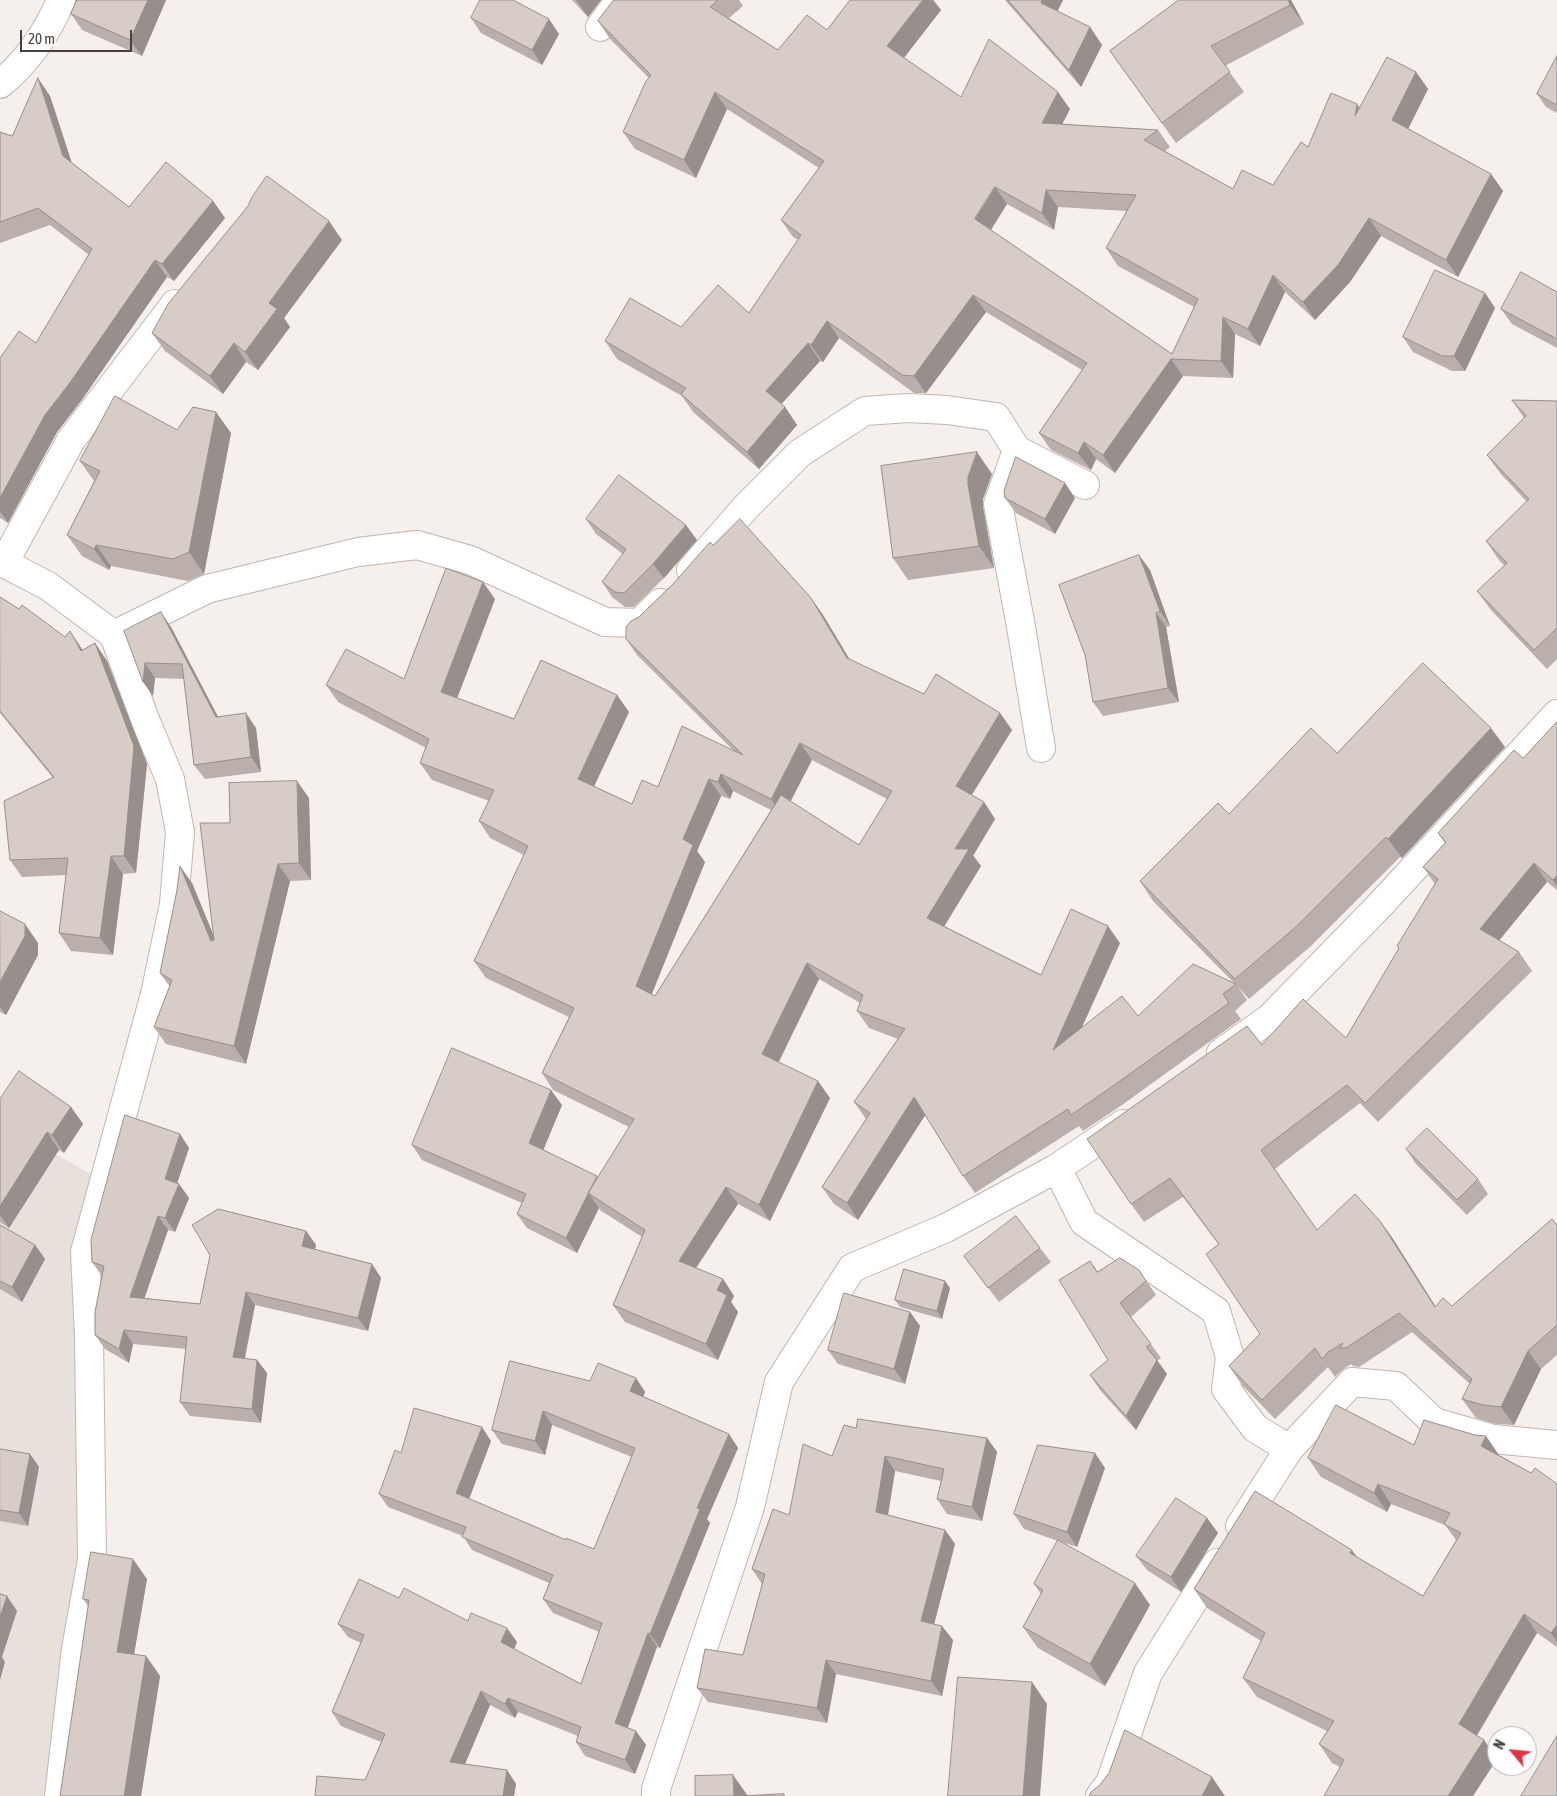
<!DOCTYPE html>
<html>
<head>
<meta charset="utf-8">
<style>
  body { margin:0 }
  #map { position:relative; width:1557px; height:1796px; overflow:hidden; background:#f5f0ec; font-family:"Asap Condensed",sans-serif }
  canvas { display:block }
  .north { position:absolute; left:1487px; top:1726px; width:50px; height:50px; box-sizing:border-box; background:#fff; border:1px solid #b6b3b0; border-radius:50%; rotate:298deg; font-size:14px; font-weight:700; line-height:20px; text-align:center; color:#48403a }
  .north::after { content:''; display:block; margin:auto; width:18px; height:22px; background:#e43444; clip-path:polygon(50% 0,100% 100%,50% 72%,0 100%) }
  .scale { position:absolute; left:20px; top:30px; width:112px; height:22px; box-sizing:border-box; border:2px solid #48403a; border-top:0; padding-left:6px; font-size:15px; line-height:18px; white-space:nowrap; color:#48403a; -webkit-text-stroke:4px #fff; paint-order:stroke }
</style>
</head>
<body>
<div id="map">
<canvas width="1557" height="1796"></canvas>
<div class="north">N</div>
<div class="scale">20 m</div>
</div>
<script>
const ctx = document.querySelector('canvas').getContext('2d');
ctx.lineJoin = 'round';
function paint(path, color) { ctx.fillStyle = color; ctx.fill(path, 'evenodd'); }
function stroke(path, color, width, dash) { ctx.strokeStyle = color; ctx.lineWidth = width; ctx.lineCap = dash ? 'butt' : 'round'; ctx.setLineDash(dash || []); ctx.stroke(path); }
const residential = new Path2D(`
  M31,1140l68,39 -15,382 -32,235h-52v-648z`);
const minor = new Path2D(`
  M600,27l20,-27
  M0,84c27,-22 48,-53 61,-84
  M1017,450l-19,54 22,117 21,127
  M0,561l48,25 66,49 32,87 24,57 10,53 -6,72 -19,90 -70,258 4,84 3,224 -16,89 -17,147
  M4,563l67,-123 104,-136
  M691,570l55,-63 54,-54 65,-42 43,-3 39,2 49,7 21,33 68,35
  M114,635l93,-46 151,-37 59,-7 53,15 135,62 35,1 20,-20
  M1221,1053l49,-35 110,-113 177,-191
  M1057,1168l27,54 132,89 14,46 -4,32 29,39 34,21
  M1240,1526l49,-77 63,-67 44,4 38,36 59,17 64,6
  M656,1796v-7l94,-282 29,-125 73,-114 94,-40 111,-60 66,-44
  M1100,1796l10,-13 38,-110 69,-110`);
const wall = new Path2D(`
  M166,0l-24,56 -60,-26 -11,-16z
  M572,0h29l-13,17z
  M614,0h125l4,6 -14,12 49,32 49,-20 23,-30h83l8,10 -37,48 57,39 109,12 -8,15 96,6 12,17 -5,4 68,38 40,-4 35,-38 51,-39 57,-36 12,17 -20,40 83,45 12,17 -45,86 -77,-41 -31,46 -35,38 -30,-28 -25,54 -25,-12 -2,44 -50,-2 -68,97 -19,-14 -5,11 -40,-20 -12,-17 43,-63 -96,-58 -60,81h-12l-75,-55 -16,24 -3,-1 -39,43 4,3 12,18 -38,44 -66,-57 -11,-16 -65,-37 -12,-18 76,-14 68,-14 49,-73 -5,-3 -12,-17 38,-52 -92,-59 -31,69 -61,-29 -12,-17 26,-54 -39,-39 -12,-18zM1007,204l47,26 4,-23 69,4 -21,37 12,18 76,41 -22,47 -181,-124z
  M1005,0h58l-6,11 33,16 12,18 -21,42z
  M1179,0h112l13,24 -79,42 19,26 -68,51 -66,-92z
  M471,18l88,16 -17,31 -61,-32z
  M1557,56v57l-11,-6 -9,-13z
  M50,96l22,67 57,44 84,-6 12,17 -51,63 -7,-4 -86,124 -24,31 -49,91 -8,-5v-160l36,-15 53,-88 -39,-30 -50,18v-111l12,4z
  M342,240l-58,78 6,9 -32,43 -12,-8 -23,32 -58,-43 -13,-18z
  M1557,292v56l-45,-24 -11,-15z
  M1485,293l10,15 -30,63h-13l-39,-19 -10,-15z
  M1512,400l45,1v258l-10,10 -56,-59 -14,-19 28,-25 -6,-6 -13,-19 41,-39 -27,-29 -13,-18 37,-37z
  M177,430l54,3 -27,141 -16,7 -77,-15 -2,4 -27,-14 -15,-21 27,-54 -14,-20z
  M992,474l-9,25v8l11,61 -86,12 -15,-22z
  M1005,498h70l-20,36 -39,-21z
  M586,519l111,21 -33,38 -30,29h-9l-13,-10 -10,-15 21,-28 -27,-20z
  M713,545l98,53 12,17 27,45 74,34 76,19 12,17 -40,65 12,7 11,17 -22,36 8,11 -37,60 97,49 79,-32 -38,84 56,-11 96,-33 -81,-82 -13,-20 89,-67 108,-61 168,-6 -103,111 -2,-1 -89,89 -62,53 -11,-12 9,13 -12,11 6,8 -119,86 -39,26 -4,-5 -104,67 -12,-17 -38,-61 -67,105 -24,-16 -12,-17 44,-68 -12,-17 44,-63 -29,-11 -12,-17 3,-8 -41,-24 -40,83 51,36 -60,123 -32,-17 -42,64 27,11 11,17 -3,6 7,10 -20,48 -93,-38 -12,-17 29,-68 -42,-27 -1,-2 -22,45 -50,-25 -10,-14 5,-11 -100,-43 -10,-15 150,-40 -19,45 54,26 1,1 31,-50 -76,-37 -11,-17 27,-56 -83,-39 -12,-17 50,-106 -34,-17 -11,-17 10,-20 -57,-21 -12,-17 6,-15 -88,-46 -12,-17 78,-6 91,-80 -38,99 57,21 103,-24 12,17 -35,74 38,18 26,-17 75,-37 -96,-95 -11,-16 13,-22zM812,760l75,39 -28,46 -69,-44zM733,791l38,19 -116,186 -3,-2 53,-132 -8,-11 24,-55 9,3z
  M1150,570l20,56 -4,1 13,75 -76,14 -10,-14z
  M0,597l83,53 12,-7 12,18 40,103 -11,109 -13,1 -10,81 -42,-4 -12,-18 7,-58 -44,2 -12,-17 43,-82 -53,-65z
  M171,627l47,90 38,11 5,44 -56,7 -11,-14 -10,-86 -29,-1 -2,18 -29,-65z
  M1557,722v168l-10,-8 -48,58 20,12 13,19 -154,151 -18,-19 -85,66 42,61 63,-9 13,18 42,67h17l105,-81v130l-16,14 -27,56 -18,-1 -20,-6 -14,-19 8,-15 -58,-52 -53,35 -6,-1 -2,-2 -10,7 -6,6 -7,-10 -53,52 -33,-34 -13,-19 31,-32 -41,-89 -36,-48 -39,25 -13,-18 131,-159 84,-7 53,-90 -2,-2 38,-62 -12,-17 22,-24 -7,-10 85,-75z
  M309,798l2,82 -21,1 -44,183 -80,-20 -12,-17 16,-40 -10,-14 32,-90 21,52 17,-112z
  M0,911l38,32v12l-32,60 -6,-3z
  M0,1099l71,8 12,17 -19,29 -5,-3 -50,78 -9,-6z
  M180,1134l9,14 -12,36h2l10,14 -14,34 -7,-2 -24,68 56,6 106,-73 10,14 -1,5 57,14 9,14 -13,53 -113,-26 -10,54 12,1 10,13 -6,50 -71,-7 -10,-14 6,-53 -53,-5 -4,19 -24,-14 -10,-14 7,-59 -10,-14z
  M1406,1149l72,30 10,15 -21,21 -51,-51z
  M0,1225l35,20 10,14 -23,43 -22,-13z
  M1040,1248l11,14 -52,40 -35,-46z
  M1090,1261l7,10 42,-1 17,25 -25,22 30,41 -4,3 10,13 -31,56 -36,-40 -10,-15 18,-15z
  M950,1288l-8,31 -42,-12 -5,-7z
  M910,1312l10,14 -15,58 -67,-20 -10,-14z
  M636,1378l9,14 -2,5 86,37 9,14 -31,71 3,4 -50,125 -3,-1 -29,81 8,3 10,14 -11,29 -50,-18 -9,-14 2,-6 -60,-24 -3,6 -25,-13 -25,59 42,6 9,14 -2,12h-199l50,-16 16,-38 -40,-16 -9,-14 29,-69 -13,-6 -10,-13 61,-26 69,23 49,21 -3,7 67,35 18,-52 -46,-19 -10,-14 6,-16 -77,-33 -9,-14 -75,-29 -9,-13 22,-41 90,-12 -22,58 97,41 28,9 38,-92 -80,-32 -7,30 -43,-11 -10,-14 98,-49z
  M856,1428l131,10 10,14 -15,69 -35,-7 -10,-15 4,-18 -46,-10 -7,44 57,15 10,14 -21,80 19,16 -11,56 -106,-22 -9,49 -119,-21 -11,-14 46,-33 19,-71 -10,-15 37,-54 43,-59z
  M1414,1445l85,10 32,18 26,11v163l-20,-14 -60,103 7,4 13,19 -24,37 -133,-29 -8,-4 -13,-19 8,-13 -70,-34 -14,-19 18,-37 -54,-33 -13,-19 163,-32 66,39 33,-56 -11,-15 -54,-21 -4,8 -66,-35 -13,-19z
  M0,1449l30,5 9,13 -11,59 -28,-5z
  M1105,1468l-28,79 -18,-6 91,64 -45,81 -67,-38 -15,-21 18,-33 -7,-10 24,-43 -34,-12 -10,-15z
  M1207,1518l11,15 -37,59 -34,-22 -11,-14z
  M147,1579l-13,75 12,2 14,20 -19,120 -53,-190 -5,-7z`);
const shadedWall = new Path2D(`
  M148,0h18l-24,56 -12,-16z
  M576,0h25l-13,17z
  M923,0h10l8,10 -42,54 -12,-18z
  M1042,0h21l-10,20 -12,-17z
  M1288,0h3l13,24 -14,-19z
  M549,19l10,15 -17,31 -10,-15z
  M1090,27l12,18 -21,42 -12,-17z
  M1416,72l12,17 -24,48 -12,-17z
  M38,78l12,18 25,77 -12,-17z
  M715,92l12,17 -31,69 -12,-18z
  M1058,92l12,17 -16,31 -12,-17z
  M1357,104l12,17 -14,-5z
  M1491,174l12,17 -45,86 -12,-17z
  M995,187l12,17 -20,32 -12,-17z
  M1046,190l12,17 -4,23 -12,-17z
  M213,201l12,17 -51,63 -12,-17z
  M1369,218l12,18 -31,46 -35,38 -12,-18z
  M329,221l13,19 -58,78 6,9 -32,43 -13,-18 24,-49z
  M155,260l12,17 -86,124 -24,31 -49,91 -8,-12v-13l45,-83z
  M1273,275l12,17 -25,54 -12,-17z
  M1485,293l10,15 -30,63 -11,-15z
  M973,295l13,17 -60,81 -12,-17z
  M1223,317l12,17 -2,44 -12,-17z
  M827,321l12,17 -16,24 -12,-17z
  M234,343l12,19 -23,32 -13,-18z
  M808,343l12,18 -42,47 -12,-17z
  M1171,359l12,17 -68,97 -12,-18z
  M785,407l12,18 -38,44 -12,-17z
  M216,412l15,21 -27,141 -15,-22z
  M1084,442l12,17 -5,11 -13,-17z
  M977,452l15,22 -9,25v8l11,61 -15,-22 -11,-61v-8z
  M1065,483l10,15 -20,36 -10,-15z
  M686,525l11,15 -33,38 -11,-14z
  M96,545l15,21 -2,4 -15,-21z
  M1139,555l11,15 20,56 -10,-15z
  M483,582l12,17 -42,110 -12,-17z
  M811,598l12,17 36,60 -12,-17z
  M161,612l10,15 55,105 -10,-15z
  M1156,613l10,14 13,75 -11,-14z
  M70,631l12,18 11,19 -12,-17z
  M95,643l12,18 40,103 -11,109 -12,-17z
  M145,663l10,15 -2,18 -10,-14z
  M617,695l12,17 -39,83 -12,-16z
  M246,713l10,15 5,44 -10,-15z
  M1000,713l12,17 -45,72 -11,-16z
  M1491,728l14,19 -103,111 -14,-19z
  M800,743l12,17 -29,56 -12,-17z
  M721,774l12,17 -3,8 -12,-17z
  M709,779l12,17 -24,55 8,11 -57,141 -12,-17 47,-147z
  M297,781l12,17 2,82 -12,-17z
  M984,802l11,17 -22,37 8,10 -42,69 -12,-17 28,-69z
  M111,856l12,18 -10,81 -13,-17z
  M1534,863l13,19 -54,66 -13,-19z
  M278,864l12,17 -44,183 -12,-18z
  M180,866l12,17 31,75 -12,-17z
  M1557,875v11l-4,-6z
  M25,924l13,19v12l-32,60 -6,-8v-25z
  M1108,926l12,17 -56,124 -11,-17z
  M807,963l12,16 -45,92 -12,-17z
  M818,1081l12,17 -60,123 -11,-16z
  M551,1090l11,15 -22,53 -11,-15z
  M914,1097l12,17 -68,106 -11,-17z
  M71,1107l12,17 -19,29 -12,-18z
  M47,1132l12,18 -50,78 -9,-13v-9z
  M180,1134l9,14 -15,44 -9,-13z
  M179,1184l10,14 -14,34 -10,-14z
  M726,1187l12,17 -48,73 -11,-16z
  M588,1193l11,15 -22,45 -11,-15z
  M158,1216l10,14 -28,81 -10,-14z
  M1380,1221l13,18 55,87 -13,-19z
  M306,1231l10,14 -4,15 -10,-14z
  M35,1245l10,14 -23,43 -10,-15z
  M372,1264l9,14 -13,53 -10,-13z
  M723,1279l11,17 -3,6 7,10 -20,48 -12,-16 11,-54z
  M945,1281l5,7 -8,31 -5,-8z
  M246,1292l9,13 -13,66 -9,-14z
  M910,1312l10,14 -15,58 -11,-15z
  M124,1330l9,14 -4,19 -10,-14z
  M1528,1351l13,18 -27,56 -13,-18z
  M257,1360l10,13 -6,50 -9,-14z
  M1157,1360l10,14 -31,56 -10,-14z
  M636,1378l9,14 -5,13 -10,-14z
  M543,1411l9,14 -7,30 -10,-14z
  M482,1427l9,14 -25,66 -10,-14z
  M729,1434l9,14 -31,71 3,4 -50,125 -10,-14 47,-126z
  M1486,1436l13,19 -4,10 -14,-19z
  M987,1438l10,14 -15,69 -10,-14z
  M1095,1453l10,15 -28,79 -10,-15z
  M30,1454l9,13 -11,59 -9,-13z
  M885,1456l10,15 -9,56 -10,-15z
  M1378,1484l13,20 -4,8 -13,-19z
  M1207,1518l11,15 -37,59 -10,-15z
  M945,1530l10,14 -24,92 -10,-15z
  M1352,1550l13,19 -15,-16z
  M133,1559l14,20 -16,93 -14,-20z
  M1135,1583l15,22 -45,81 -15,-22z
  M7,1596l10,15 -15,46 3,5 -5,18v-63z
  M1524,1614l13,19 -65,110 -13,-19z
  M1557,1625v17l-6,-9z
  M942,1626l11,14 -11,56 -11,-15z
  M507,1628l10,14 -6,14 -10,-14z
  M648,1633l9,14 -33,90 -9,-14z
  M146,1656l14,20 -19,120h-17z
  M826,1660l10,14 -9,49 -10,-15z
  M1032,1682l15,22 -7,92h-17z
  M481,1691l9,14 -30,71 -10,-14z
  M508,1698l10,14 -3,6 -10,-14z
  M636,1731l10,14 -11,29 -10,-14z
  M1484,1740l13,19 -24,37h-25z
  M507,1770l9,14 -2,12h-11z
  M733,1775l15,21h-14z
  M1212,1777l13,19h-23z`);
const building = new Path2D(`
  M77,0h71l-18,40 -59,-26z
  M480,0h33l36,19 -17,31 -61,-32z
  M614,0h104l-8,7 68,43 29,-35 20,15 23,-30h73l-36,46 74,51 28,-58 69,53 -16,31 116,7 -14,10 89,49 9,-19 31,15 28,-43 7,5 23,-54 26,11 -2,12 32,-59 29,15 -24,48 99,54 -45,86 -77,-42 -31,47 -35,37 -30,-27 -25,54 -25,-12 -2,44 -50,-2 -68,96 -19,-13 -6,11 -39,-20 48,-70 -114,-68 -59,81 -12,-1 -75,-54 -16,24 -3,-2 -42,48 19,16 -38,45 -66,-58 5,-6 -81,-47 25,-43 51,29 37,-42 31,28 52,-78 -20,-15 43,-59 -109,-69 -31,68 -61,-28 23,-51 5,-6 -53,-54zM995,187l47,26 4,-23 90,5 -30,53 92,51 -26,55 -197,-135z
  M1008,0h34l-1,3 49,24 -21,43z
  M1179,0h109l2,5 -79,41 19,26 -68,51 -52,-72z
  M1557,56v49l-20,-11z
  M38,78l25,78 66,51 37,-45 47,39 -51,63 -7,-4 -86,124 -24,31 -45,83v-140l19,-27 17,12 56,-94 -54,-41 -38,14v-90l12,4z
  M267,176l62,45 -60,82 8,6 -32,43 -11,-9 -24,33 -58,-43 16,-29 80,-98 4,-9z
  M1435,270l50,23 -31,63h-12l-39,-19z
  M1521,272l36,20v47l-56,-30z
  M115,396l62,34 16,-23 23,5 -27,140 -16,7 -77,-14 -2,4 -27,-14 33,-64 -20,-10z
  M1512,400l45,1v227l-23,22 -57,-59 30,-28 -21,-22 43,-42 -42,-44 39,-39z
  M977,452l-9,25v8l11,61 -86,12 -12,-92z
  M1016,457l49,26 -20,36 -40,-21 -1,-7z
  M619,475l67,50 -33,39 -29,29 -9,-1 -13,-10 24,-33 -40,-30z
  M740,519l71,79 36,60 77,36 12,-20 64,39 -44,73 28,16 -29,47h14l-42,69 114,57 30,-66 37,17 -55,124 69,-54 16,20 55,-52 43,20 -13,10 6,9 -119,85 -39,27 -3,-6 -105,67 -49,-79 -67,106 -25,-16 48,-74 -16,-11 51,-73 -48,-18 6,-16 -56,-32 -45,91 56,27 -59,124 -33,-18 -47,74 44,18 -6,11 10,5 -21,49 -93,-39 32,-75 -57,-37 46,-74 -92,-46 32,-65 -100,-47 54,-115 -49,-25 15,-31 -74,-27 9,-24 -103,-54 20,-36 58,30 42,-111 37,14 -42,110 73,27 27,-59 76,35 -39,84 54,25 10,-24 16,7 24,-61 61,29 -117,-116v-12l5,-6 8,-4 35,-34 36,-41 3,3zM800,743l92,48 -33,54 -78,-50 -126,201 -19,-10 57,-141 -10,-6 26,-60 9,3 3,-8 50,25z
  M1139,555l21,56 -4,2 12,75 -75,14 -8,-47 -26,-70z
  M0,597l19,12 3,-4 43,32 5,-6 11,20 14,-8 39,103 -10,110h-13l-11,82 -41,-5 9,-75 -58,2 -6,-59 50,-24 -54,-66z
  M161,612l55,105 30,-4 5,44 -57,8 -12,-101 -37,-1 -2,19 -19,-51z
  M1423,663l68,65 -103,111 -2,-2 -89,89 -62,53 -95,-98 78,-78 11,11 82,-86 26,25z
  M1557,722v153l-4,5 -19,-17 -54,66 39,23 -154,151 -18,-18 -86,65 56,80 38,-36 25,27 55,86 8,-9 9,8 100,-87 5,6v100l-29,26 -27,56 -18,-2 -21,-6 10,-20 -73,-66 -53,35h-6l3,-5 -15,9 -6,7 -7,-11 -53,52 -33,-34 31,-32 -54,-80 13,-10 -49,-66 -39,26 -44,-65 160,-113 15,19 41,-46 43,39 53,-90 -2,-2 41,-67 -15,-12 23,-25 -8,-9 76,-83 9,8z
  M297,781l2,82 -21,1 -44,182 -80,-19 18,-47 -12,-7 17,-83 3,-24 31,75 3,-1 -14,-117h30l-1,-40z
  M0,911l25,13v12l-25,46z
  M452,1048l99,42 -22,53 68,33 -31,62 -49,-24 9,-20 -114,-49z
  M19,1071l52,36 -19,28 -5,-3 -47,74v-107z
  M125,1115l55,19 -15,45 14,5 -14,34 -7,-2 -28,81 70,7 10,-49 -18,-30 26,-16 88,22 -4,15 70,18 -14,54 -112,-26 -13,65 24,3 -5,49 -72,-7 7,-65 -63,-7 -5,19 -24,-14v-23l9,-46 -12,-4 -1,-22z
  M1427,1128l51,51 -21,21 -51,-51z
  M1016,1216l24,32 -52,40 -24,-32z
  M0,1225l35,20 -23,42 -12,-6z
  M1120,1258l19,12 7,11 -26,22 31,41 -5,3 11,13 -31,56 -36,-41 18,-15 -49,-80 31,-19 7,11z
  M904,1269l41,12 -8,30 -42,-11z
  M844,1293l66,19 -16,57 -66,-19z
  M510,1361l80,20 8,-18 38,15 -6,13 99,43 -32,74 3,1 -50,125 -2,-1 -33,90 21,8 -11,29 -49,-18 5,-15 -73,-29 -3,6 -24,-13 -31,71 57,8 -4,26h-188l2,-20 48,4 20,-46 -53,-22 32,-77 -26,-11 21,-45 40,19 5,-10 64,33 3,-8 36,15 -6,14 80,42 21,-61 -59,-24 10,-24 -91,-38 4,-10 -87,-33 16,-44 6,3 13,-45 68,19 -26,66 110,47v-2l28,11 41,-101 -92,-37 -8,30 -43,-11z
  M1336,1405l78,40 10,-25 51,15 11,1 -5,10 50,27 4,-5 22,16v141l-6,8 -27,-19 -65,110 25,16 -36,56h-124l20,-36 -25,-16 15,-23 -91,-43 22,-45 -71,-44 61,-98 97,59 -2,3 73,43 38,-63 -17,-9 6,-11 -72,-29 -4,9 -66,-35z
  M858,1419l129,19 -15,69 -35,-8 7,-30 -59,-13 -9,56 69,18 -24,91 21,5 -11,55 -105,-21 -9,48 -120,-20 8,-39 38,6 22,-81 -13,-5 21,-60 16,6 14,-71 29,12 12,-31 12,3z
  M1038,1445l57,8 -28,79 -53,-18z
  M0,1449l30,5 -11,59 -19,-3z
  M1176,1498l31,20 -36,59 -35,-21z
  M1058,1540l77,43 -45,81 -67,-37 20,-37 -9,-6z
  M91,1552l42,7 -16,93 29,4 -22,140h-64l29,-196 -6,-1z
  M0,1594l7,2 -7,21z
  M958,1677l74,5 -9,114h-75z
  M1125,1730l87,47 -10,19h-112l-1,-1 2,-3 8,-6 10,-13z
  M1557,1736v60h-36z
  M733,1775l1,21h-39v-20z
  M784,1794v2h-41z`);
paint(residential, '#e8e1db');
stroke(minor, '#bfb6b0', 30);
stroke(minor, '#fff', 28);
paint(wall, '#baafaa');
paint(shadedWall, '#978f8b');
paint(building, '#d8ccc6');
stroke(building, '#978f8b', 1);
</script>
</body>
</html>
